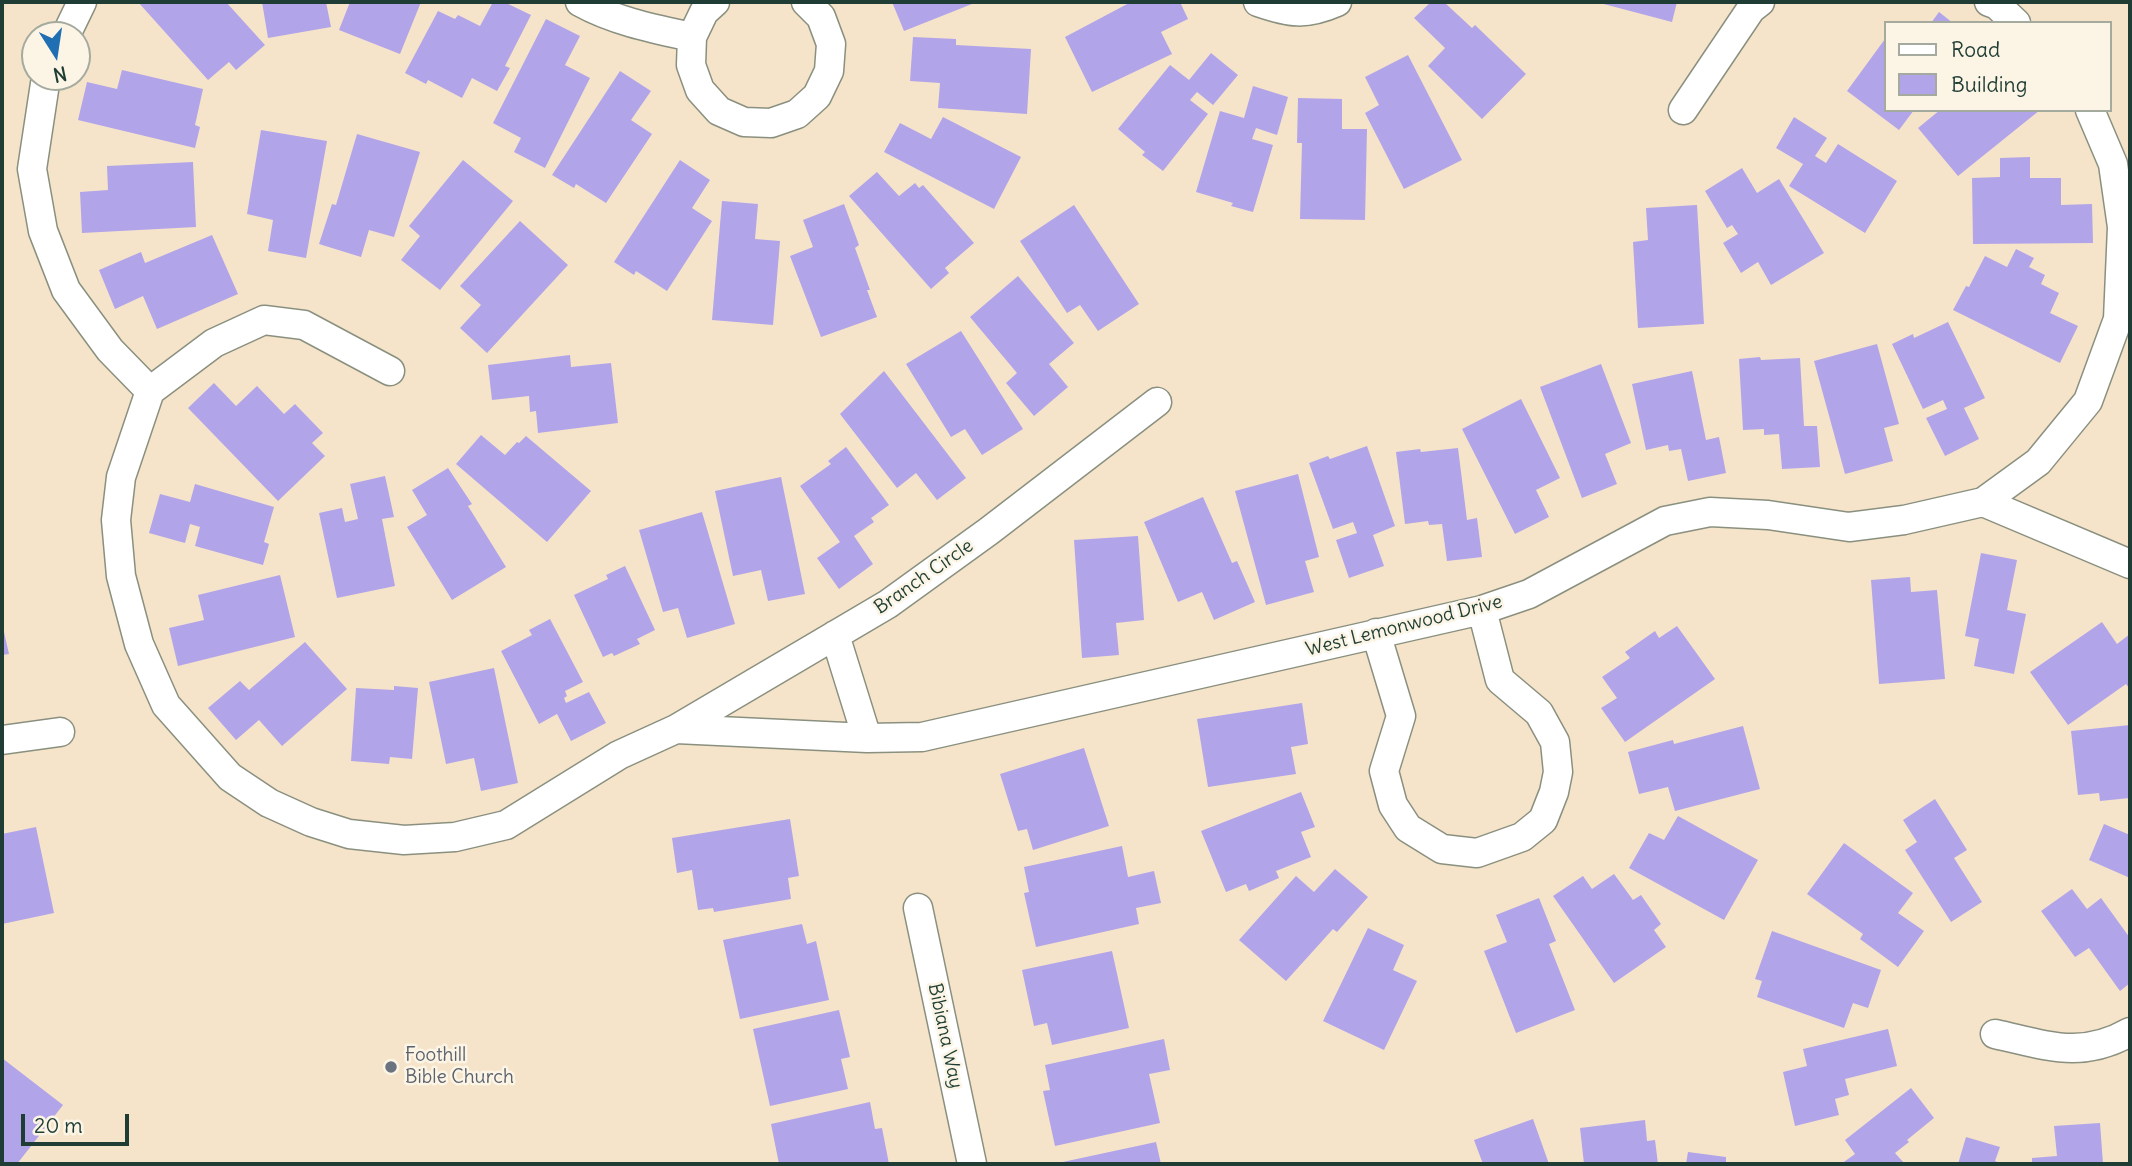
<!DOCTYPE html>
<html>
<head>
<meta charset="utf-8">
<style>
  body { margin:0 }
  #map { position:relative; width:2132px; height:1166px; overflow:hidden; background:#f5e4ca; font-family:Delius,sans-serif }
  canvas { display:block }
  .frame { position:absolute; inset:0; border:4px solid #1f3d34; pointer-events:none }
  .legend { position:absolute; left:1884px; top:21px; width:228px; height:91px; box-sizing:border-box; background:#fcf5e5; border:2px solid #a4ab9e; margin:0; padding:9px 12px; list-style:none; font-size:21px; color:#1f3d34 }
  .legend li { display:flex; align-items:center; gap:14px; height:35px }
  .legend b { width:35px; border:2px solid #a4ab9e }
  .north { position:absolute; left:21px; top:21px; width:70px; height:70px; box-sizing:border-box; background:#fcf5e5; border:2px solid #a4ab9e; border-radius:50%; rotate:168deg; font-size:19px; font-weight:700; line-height:28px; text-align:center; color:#1f3d34 }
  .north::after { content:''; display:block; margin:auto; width:24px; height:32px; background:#1f6fb2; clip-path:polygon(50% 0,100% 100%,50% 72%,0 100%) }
  .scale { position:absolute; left:21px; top:1114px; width:108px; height:32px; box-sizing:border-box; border:4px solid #1f3d34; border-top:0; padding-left:9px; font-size:21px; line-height:24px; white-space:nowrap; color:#1f3d34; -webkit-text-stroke:5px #fcf5e5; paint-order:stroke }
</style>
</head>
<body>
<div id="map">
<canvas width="2132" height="1166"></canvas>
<div class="frame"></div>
<ul class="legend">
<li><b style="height:9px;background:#fff"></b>Road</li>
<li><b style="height:19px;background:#b2a4e9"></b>Building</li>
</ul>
<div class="north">N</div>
<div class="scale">20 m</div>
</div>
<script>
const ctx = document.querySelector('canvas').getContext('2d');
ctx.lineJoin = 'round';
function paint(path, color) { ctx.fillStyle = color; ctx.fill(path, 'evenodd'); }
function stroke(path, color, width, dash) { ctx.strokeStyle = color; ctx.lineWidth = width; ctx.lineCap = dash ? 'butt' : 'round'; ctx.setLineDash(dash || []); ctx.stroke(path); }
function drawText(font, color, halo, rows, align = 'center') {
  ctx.font = font + ' Delius,sans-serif'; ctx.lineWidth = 5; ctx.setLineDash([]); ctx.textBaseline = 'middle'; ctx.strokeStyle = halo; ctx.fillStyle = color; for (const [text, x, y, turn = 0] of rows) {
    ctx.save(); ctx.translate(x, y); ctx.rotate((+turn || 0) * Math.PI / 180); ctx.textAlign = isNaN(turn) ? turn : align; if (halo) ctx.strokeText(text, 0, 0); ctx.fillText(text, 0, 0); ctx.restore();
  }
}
const building = new Path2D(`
  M138,2h88l39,43 -29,25 -7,-8 -21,18z
  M262,2h64l5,25 -63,11z
  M350,2h71l-21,52 -61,-24z
  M493,2h11l27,13 -26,51 5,2 -13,23 -25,-13 -10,20 -34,-18 -2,4 -21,-11 33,-62 17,8 3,-4 22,11z
  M892,2h85l-73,29z
  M1131,2h49l8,17 -27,13 11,22 -80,38 -27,-55z
  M1431,2h13l28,26 3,-3 51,49 -44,45 -54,-53 17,-18 -31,-30z
  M1596,2h81l-5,20z
  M1939,12l14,11h-22z
  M546,19l34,17 -15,29 25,13 -45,90 -31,-16 7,-14 -28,-15z
  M913,37l43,2v6l75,4 -4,65 -89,-6 2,-25 -30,-2z
  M1885,39v71h29l-15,20 -52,-39z
  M1211,53l27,22 -25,30 -16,-13 -7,8 18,14 -45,57 -21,-16 3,-3 -27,-23 52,-64 19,15z
  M1408,55l54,105 -58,29 -39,-76 14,-8 -14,-28z
  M122,70l81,19 -8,36 5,2 -5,21 -117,-28 9,-38 30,7z
  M620,71l31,20 -20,29 21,14 -46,69 -30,-19 -2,4 -22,-13z
  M1253,86l35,11 -11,38 -21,-7 -4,11 21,6 -20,67 -22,-6 2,-3 -37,-11 24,-81 24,7z
  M1298,98l44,1v30h25l-2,91 -65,-1 2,-76h-5z
  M1940,110h100l-82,66 -40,-48z
  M943,117l78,40 -27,52 -110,-57 16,-29 31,16z
  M1794,117l33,21 -12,18 11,7 12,-19 59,37 -32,52 -76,-47 14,-22 -27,-16z
  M261,130l66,11 -21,117 -38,-7 5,-31 -26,-6z
  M357,134l63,18 -26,85 -25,-7 -8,27 -42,-13 13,-40 4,1z
  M2030,157v21h31v27l31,-1 1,39 -120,1 -1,-66 28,-1v-19z
  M463,160l50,41 -73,89 -39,-30 19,-24 -11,-10z
  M680,160l30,20 -18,28 20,13 -45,70 -31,-20 -2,4 -20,-13z
  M193,162l3,65 -114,6 -2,-41 28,-2 -1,-24z
  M1742,168l15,25 22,-14 45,74 -53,32 -13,-23 -17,11 -18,-30 15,-9 -6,-9 -5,3 -22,-37z
  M877,172l22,24 16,-13 4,5 4,-3 51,58 -29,25 4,5 -18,16 -82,-93z
  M722,201l36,3 -3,35 25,2 -7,84 -61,-5z
  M844,204l15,41 -4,3 15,42h-3l10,27 -56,20 -31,-81 23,-9 -10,-27z
  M1074,205l65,99 -41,27 -18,-26 -13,8 -47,-72z
  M1697,205l7,119 -66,4 -5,-86 15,-2 -2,-32z
  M520,221l48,44 -81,88 -27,-25 21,-23 -21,-19z
  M212,235l26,59 -81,35 -14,-33 -28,13 -16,-39 42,-18 4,11z
  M2016,249l18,9 -5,9 16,8 -4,9 18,9 -9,20 28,13 -18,37 -107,-53 13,-24 3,1 16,-31 22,11z
  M1018,276l56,67 -25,21 19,23 -34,29 -28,-33 11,-10 -47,-56z
  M1948,322l37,76 -21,10 15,31 -34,17 -19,-38 21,-9 -4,-9 -20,9 -31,-65 21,-10 1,4z
  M961,331l62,98 -41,26 -17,-26 -14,8 -45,-73z
  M1877,344l22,80 -15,4 9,33 -48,13 -31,-113z
  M570,355l1,12 40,-4 7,60 -80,10 -2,-22 -6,1 -1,-16 -37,4 -4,-35z
  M1760,357l1,3 39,-2 4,68h13l3,41 -38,2 -3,-35 -15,1v-6l-21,1 -4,-71z
  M1601,364l30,79 -26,11 12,30 -35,14 -42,-111z
  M884,371l82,107 -29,22 -21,-27 -19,15 -57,-74z
  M1692,371l14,69 13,-3 7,36 -38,8 -7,-32 -12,2 -1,-6 -22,5 -14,-66z
  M214,383l22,23 21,-20 27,28 11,-10 28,29 -11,10 13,13 -47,45 -90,-93z
  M1521,399l39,79 -24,12 13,27 -34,17 -53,-105z
  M481,435l24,20 12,-13 2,1 7,-7 65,55 -44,51 -91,-78z
  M1367,446l28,80 -22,9 11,31 -35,12 -13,-38 21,-7 -4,-11 -20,7 -24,-66 19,-7 2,3z
  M846,447l43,58 -18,13 3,4 -20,14 19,28 -34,25 -22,-31 23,-16 -40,-56 31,-22 -3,-3z
  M1458,448l9,72 10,-2 5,39 -35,4 -5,-37 -13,1 -1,-4 -23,3 -9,-72 24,-3 1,3z
  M448,468l24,36 -4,2 38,61 -54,33 -45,-73 20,-12 -15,-25z
  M1298,474l21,83 -14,4 9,31 -48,13 -31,-114z
  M385,476l9,41 -12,2 13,67 -58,12 -18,-85 23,-5 3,14 13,-3 -8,-35z
  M781,477l24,117 -37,7 -7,-31 -28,6 -18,-85z
  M195,484l79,23 -10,35 5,2 -6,21 -68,-19 5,-19 -10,-3 -5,19 -36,-10 11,-39 30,8z
  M1203,497l29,66 5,-2 18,41 -41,18 -12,-28 -24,10 -34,-80z
  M702,512l33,112 -48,14 -9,-30 -15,4 -24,-82z
  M1138,536l6,84 -28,3 3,32 -37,3 -8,-118z
  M1981,553l36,7 -10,50 19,4 -12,60 -40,-8 5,-27 -14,-3z
  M625,566l30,64 -18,9 3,5 -26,12 -2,-3 -9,4 -29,-62 34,-16 -2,-4z
  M280,575l15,62 -117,29 -9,-38 35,-8 -6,-25z
  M1910,577l1,15 26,-2 8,89 -66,5 -8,-104z
  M550,619l33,63 -18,9 2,5 -3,2 2,5 23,-11 17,31 -35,18 -14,-27 -18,10 -38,-73 31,-16 -3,-5z
  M2102,622l15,22 13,-10v52l-1,2 -3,-4 -58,41 -38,-53z
  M2,623l7,31 -7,1z
  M1677,626l38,53 -90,63 -24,-34 16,-10 -15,-21 28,-19 -5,-6 30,-21 4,7z
  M305,642l42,47 -65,57 -23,-26 -23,20 -28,-32 32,-27 9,9z
  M494,668l24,115 -37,8 -7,-33 -28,6 -17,-82z
  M394,686l24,2 -6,71 -22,-2 -1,7 -38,-3 5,-73 38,2z
  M1302,703l6,41 -17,3 5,27 -88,13 -11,-68z
  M2130,725v73l-30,3 -1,-8 -21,2 -7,-64z
  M1743,726l17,63 -85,22 -7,-24 -29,7 -11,-42 45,-12 1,4z
  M1084,748l25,78 -76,24 -6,-21 -9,2 -18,-57z
  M1301,792l14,35 -14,5 10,25 -35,14 3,7 -30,13 -3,-7 -20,8 -25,-61z
  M1935,799l32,51 -13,8 28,44 -31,20 -46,-72 12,-8 -14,-22z
  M1678,816l80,44 -34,60 -95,-52 20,-35 15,7z
  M790,819l9,57 -11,2 3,21 -77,13 -1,-4 -15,2 -6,-40 -15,3 -5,-35z
  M2104,824l26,11v43l-41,-18z
  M36,827l18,86 -52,11v-90z
  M1844,843l69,50 -15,20 26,18 -26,36 -38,-28 3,-5 -56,-40z
  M1122,846l6,31 26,-6 7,32 -25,5 3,16 -103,23 -12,-54 5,-1 -5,-25z
  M1335,869l33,28 -31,35 -4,-3 -47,52 -47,-41 57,-64 18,16z
  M1614,874l19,26 8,-5 20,29 -7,6 12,17 -52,36 -61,-87 30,-20 9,13z
  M2072,889l15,20 14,-11 29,40v45l-10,8 -31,-43 -14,9 -34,-46z
  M1539,898l17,43 -7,3 26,66 -59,23 -32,-82 23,-9 -11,-27z
  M802,924l5,20 9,-3 13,59 -89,19 -17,-79z
  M1368,928l36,17 -11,25 24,11 -33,69 -61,-29z
  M1772,931l109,39 -13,38 -15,-5 -9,25 -87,-31 5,-16 -7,-2z
  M1112,951l17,77 -77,17 -5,-22 -13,3 -12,-56z
  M839,1010l11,47 -9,2 7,30 -78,17 -17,-77z
  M1888,1029l9,37 -52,13 4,16 -14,4 4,16 -44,11 -12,-54 24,-6 -4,-17z
  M1164,1039l6,31 -21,4 11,49 -105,23 -12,-55 7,-1 -5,-25z
  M2,1058l61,47 -46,59h-15z
  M1911,1088l23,30 -27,22 2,2 -14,11 9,10 -63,1 14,-10 -10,-14z
  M870,1102l5,27 7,-1 7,36h-110l-8,-40z
  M1533,1119l16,45h-66l-9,-24z
  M1645,1120l2,21 8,-1 3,24h-74l-4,-36z
  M2100,1123l3,41h-71v-6l25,-2 -3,-30z
  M1966,1137l34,10 -5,14 7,3h-44z
  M1156,1142l5,22h-103v-1z
  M1688,1152l38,5v7h-40z`);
const minor = new Path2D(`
  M580,2c34,19 75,27 112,35
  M715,2l-11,10 -12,25 -1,28 9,25 19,21 25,11 27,1 26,-9 20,-18 12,-25 2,-27 -10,-27 -15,-15
  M1258,2c32,11 47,14 79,0
  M1989,2l8,3 19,18
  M66,35l16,-33
  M46,77l-14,92 11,62 23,59 44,60 40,41 -29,86 -5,43 5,56 18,68 27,61 64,72 39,26 42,19 38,12 55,6 51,-3 51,-12 113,-70 57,-26 191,9 55,-1 560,-127 47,-16 136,-73 45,-9 58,3 81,12 55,-7 79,-18 55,-40 50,-61 30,-82 4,-92 -9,-63 -23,-54
  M1683,110l68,-101 9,-7
  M150,391l64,-48 50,-23 40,5 86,46
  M1983,502l147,62
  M1376,633l25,83 -17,55 9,34 15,23 34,21 35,4 45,-16 21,-17 11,-28 4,-20 -3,-30 -16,-29 -39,-33 -18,-70
  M835,635l32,103
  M676,729l212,-125 101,-73 168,-129
  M2,740l58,-8
  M918,908l54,256
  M1995,1034c51,11 86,26 135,-2`);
const markers = [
  [391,1067,7,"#6b7280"]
];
const streetNames = [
  ["Branch Circle",924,577,-35],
  ["West Lemonwood Drive",1404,626,-14],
  ["Bibiana Way",945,1036,78]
];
const worshipNames = [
  ["Foothill",405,1056],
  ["Bible Church",405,1078]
];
paint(building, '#b2a4e9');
stroke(minor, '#8a907f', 31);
stroke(minor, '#fff', 28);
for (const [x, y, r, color] of markers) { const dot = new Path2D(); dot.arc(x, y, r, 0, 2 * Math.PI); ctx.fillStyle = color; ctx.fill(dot); stroke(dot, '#fcf5e5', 2.5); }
drawText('19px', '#1f3d34', '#fcf5e5', streetNames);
drawText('19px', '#5b616d', '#fcf5e5', worshipNames, 'left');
</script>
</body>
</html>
